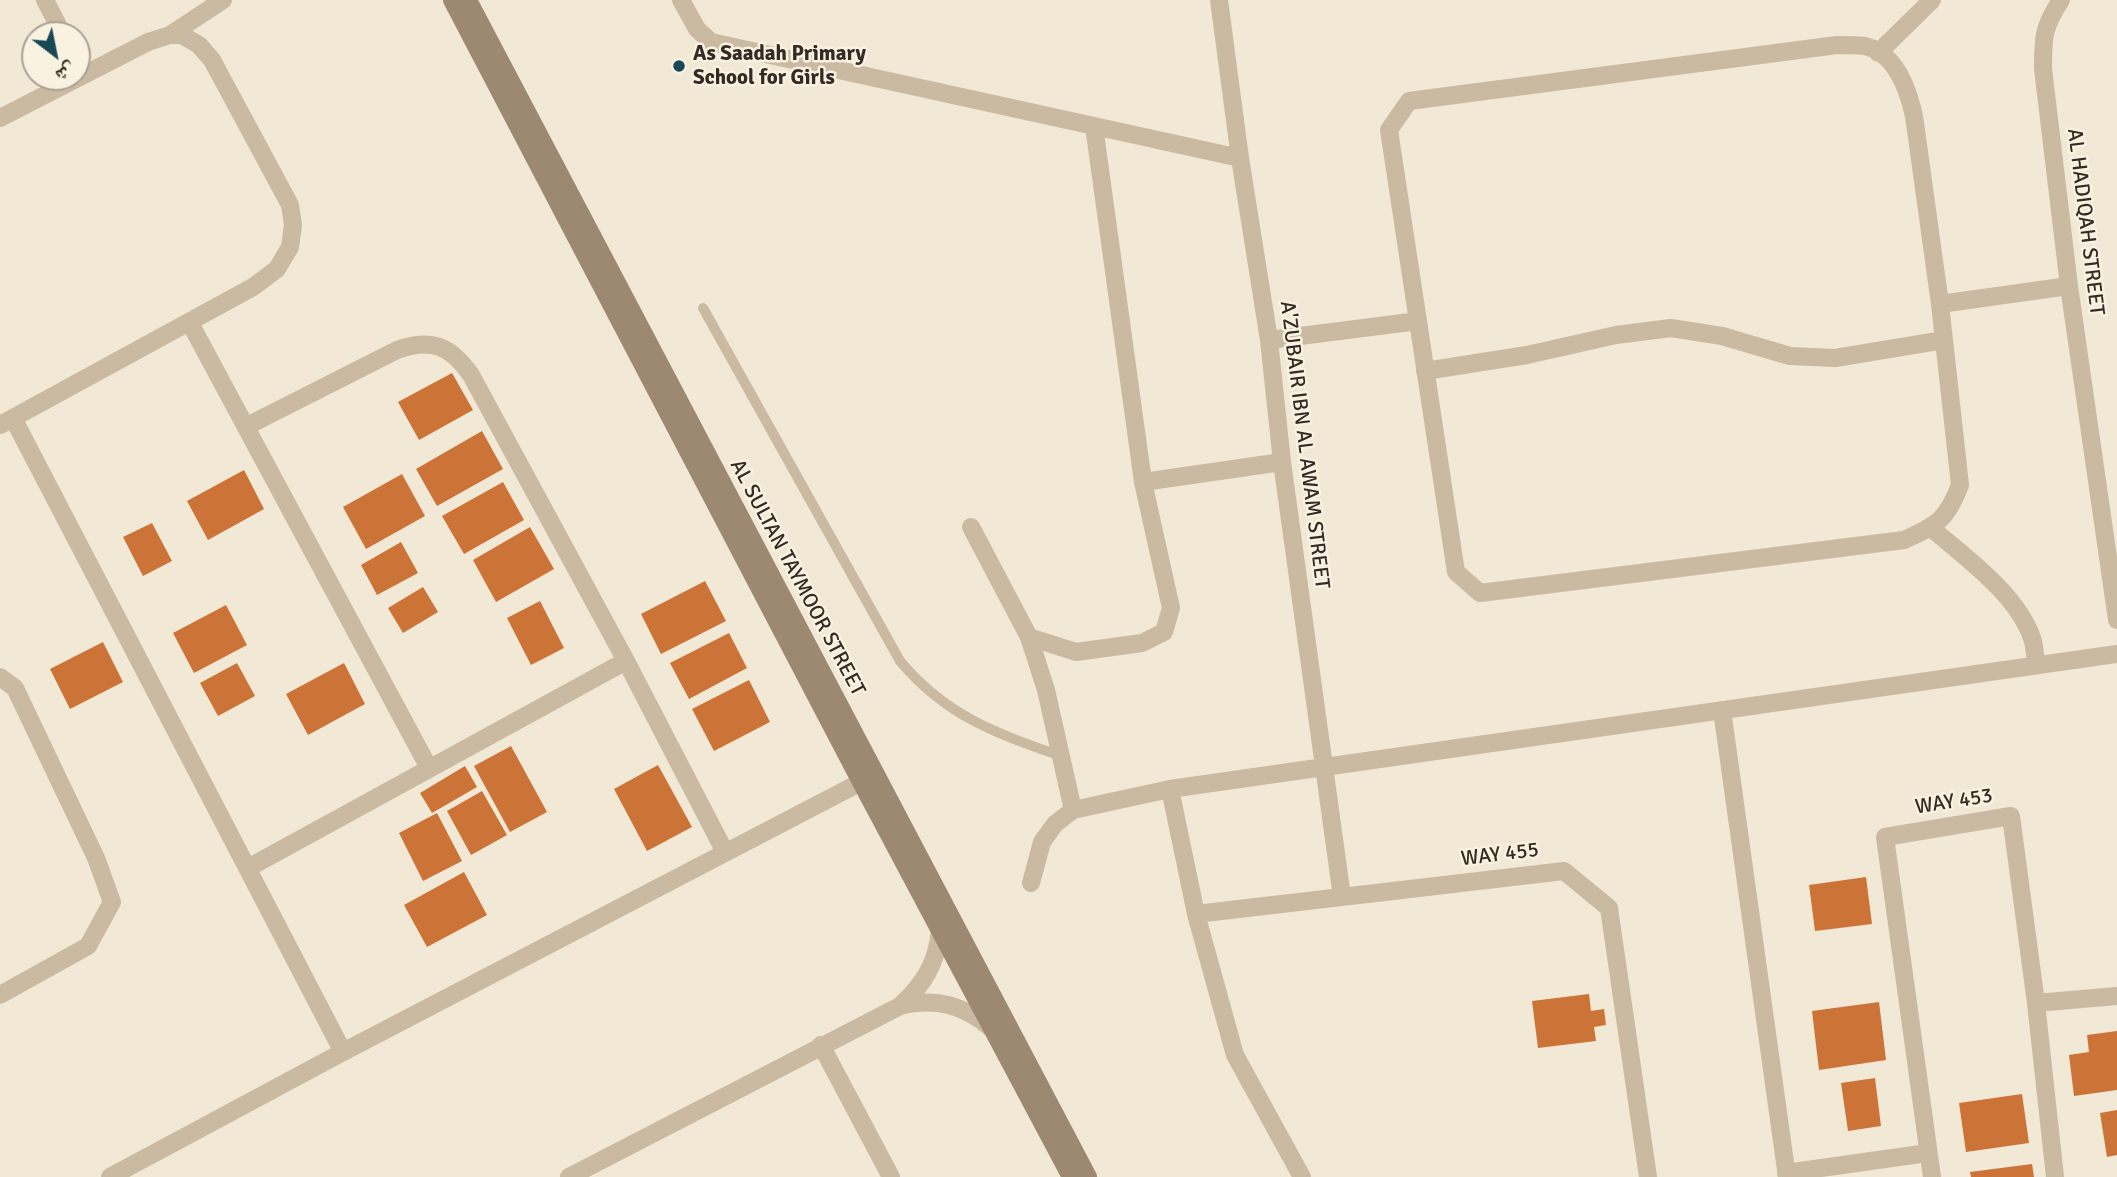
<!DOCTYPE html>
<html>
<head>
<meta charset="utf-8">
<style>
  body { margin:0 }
  #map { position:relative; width:2117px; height:1177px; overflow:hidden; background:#f1e8d5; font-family:Signika,"Noto Naskh Arabic",sans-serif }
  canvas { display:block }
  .north { position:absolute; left:21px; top:21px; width:70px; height:70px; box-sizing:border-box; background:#f9f2e1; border:2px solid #aaa295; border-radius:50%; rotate:148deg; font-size:19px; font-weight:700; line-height:28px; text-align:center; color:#332b24 }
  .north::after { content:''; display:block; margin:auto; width:24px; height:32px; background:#184856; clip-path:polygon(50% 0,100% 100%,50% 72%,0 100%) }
</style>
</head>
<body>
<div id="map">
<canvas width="2117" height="1177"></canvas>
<div class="north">ش</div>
</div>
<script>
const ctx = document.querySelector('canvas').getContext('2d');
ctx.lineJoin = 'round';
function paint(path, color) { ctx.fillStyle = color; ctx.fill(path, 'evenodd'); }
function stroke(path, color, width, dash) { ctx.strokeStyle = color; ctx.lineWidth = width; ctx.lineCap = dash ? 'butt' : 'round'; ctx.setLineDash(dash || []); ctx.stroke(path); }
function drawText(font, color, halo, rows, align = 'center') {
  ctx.font = font + ' Signika,sans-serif'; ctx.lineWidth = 5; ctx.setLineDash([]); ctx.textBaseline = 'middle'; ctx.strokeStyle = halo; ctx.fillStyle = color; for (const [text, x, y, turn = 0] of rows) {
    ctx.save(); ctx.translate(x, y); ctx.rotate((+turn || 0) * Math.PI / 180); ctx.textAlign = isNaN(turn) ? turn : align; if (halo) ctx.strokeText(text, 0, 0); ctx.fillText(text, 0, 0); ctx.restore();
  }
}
const building = new Path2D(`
  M452,373l21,37 -54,30 -21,-38z
  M482,431l21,38 -66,37 -21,-37z
  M244,470l20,39 -56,31 -21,-39z
  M402,474l23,42 -59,33 -23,-42z
  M503,482l21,38 -60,34 -22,-38z
  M152,523l20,38 -29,15 -20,-39z
  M530,527l24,42 -58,33 -23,-42z
  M401,542l17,31 -41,22 -16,-30z
  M705,581l21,40 -65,33 -20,-40z
  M423,587l15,25 -35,21 -15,-25z
  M540,601l24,47 -33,17 -24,-47z
  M226,605l21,40 -53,28 -21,-40z
  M729,633l18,35 -58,31 -19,-36z
  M103,642l20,40 -53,27 -20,-40z
  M237,663l18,33 -37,20 -18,-33z
  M344,663l21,41 -57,31 -22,-41z
  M749,680l21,42 -56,29 -22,-42z
  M511,746l36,66 -37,20 -36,-66z
  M658,765l34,62 -45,24 -33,-62z
  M465,766l12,21 -45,26 -12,-20z
  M482,791l25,44 -36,20 -24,-44z
  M437,813l25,48 -39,20 -24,-48z
  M464,872l23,43 -60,32 -23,-42z
  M1866,877l6,47 -57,7 -6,-46z
  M1589,994l2,17 13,-2 2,16 -12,2 2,14 -58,7 -6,-47z
  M1879,1002l7,58 -67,10 -7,-59z
  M2117,1031v59l-43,6 -5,-41 20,-3 -2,-17z
  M1875,1078l6,48 -33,5 -7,-48z
  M2022,1094l7,49 -63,9 -7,-49z
  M2117,1110v45l-10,2 -7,-44z
  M2032,1164l2,13h-63l-1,-5z`);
const service = new Path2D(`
  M703,308l197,353c46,55 95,72 161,95`);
const minor = new Path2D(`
  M45,0l18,35
  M681,0l16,29 14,13 529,116
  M1219,0l21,158 29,182 13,122 60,435
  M2061,0c-18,27 -18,38 -18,69l26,217 48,334
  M170,35l53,-35
  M1837,45c9,0 19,0 28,1 31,7 43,43 49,70l26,188 20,181c-13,34 -22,40 -56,55l-424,53 -24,-21 -67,-442 20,-29z
  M1878,53l54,-53
  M0,118l148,-76 22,-7h12l17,10 13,15 78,145 3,20 -3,22 -13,22 -24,18 -253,138
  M1940,304l129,-18
  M190,323l239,445
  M1269,340l149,-19
  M1425,371l102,-16 89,-20 55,-7 51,8 68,20 45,2 109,-18
  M13,418l330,634
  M247,426l150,-76c34,-12 53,-5 74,25l155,286 99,191
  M1143,482l139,-20
  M971,527l58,110 47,15 66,-9 22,-11 7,-24 -28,-126 -49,-356
  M1931,528c34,29 86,66 101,110 3,8 3,19 4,27
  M1029,637l17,53 27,120
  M0,677l15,11 81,170 16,44 -24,44 -88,49
  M1722,710l65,467
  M1170,789l26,125 39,141 67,122
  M248,868l378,-207
  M1031,883l11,-41 13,-18 18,-14 97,-21 947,-135
  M1196,914l368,-43 45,37 39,269
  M2036,1003l81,-7
  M900,1006c24,-22 37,-43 40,-76
  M821,1045l70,132
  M1786,1173l142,-20
  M110,1177l233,-125 518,-270
  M569,1177l331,-171c36,-9 64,-1 92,23
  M1932,1177l-47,-340 126,-21 25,187 19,174`);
const secondary = new Path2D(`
  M452,0l409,782 210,395
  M468,0l620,1177`);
const markers = [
  [679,66,7,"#184856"]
];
const poiNames = [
  ["As Saadah Primary",693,54],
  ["School for Girls",693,78]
];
const streetNames = [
  ["AL HADIQAH STREET",2085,222,83],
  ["A'ZUBAIR IBN AL AWAM STREET",1304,445,83],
  ["AL SULTAN TAYMOOR STREET",797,578,62],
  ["WAY 453",1954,802,-9],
  ["WAY 455",1500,855,-7]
];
paint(building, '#cc7338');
stroke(service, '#c9baa1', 10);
stroke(minor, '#c9baa1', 18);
stroke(secondary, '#9d8872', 18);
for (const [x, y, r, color] of markers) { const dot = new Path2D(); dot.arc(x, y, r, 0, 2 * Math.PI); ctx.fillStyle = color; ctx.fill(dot); stroke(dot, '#f9f2e1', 2.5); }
drawText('bold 21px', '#332b24', '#f9f2e1', poiNames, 'left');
drawText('21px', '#332b24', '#f9f2e1', streetNames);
</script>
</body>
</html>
